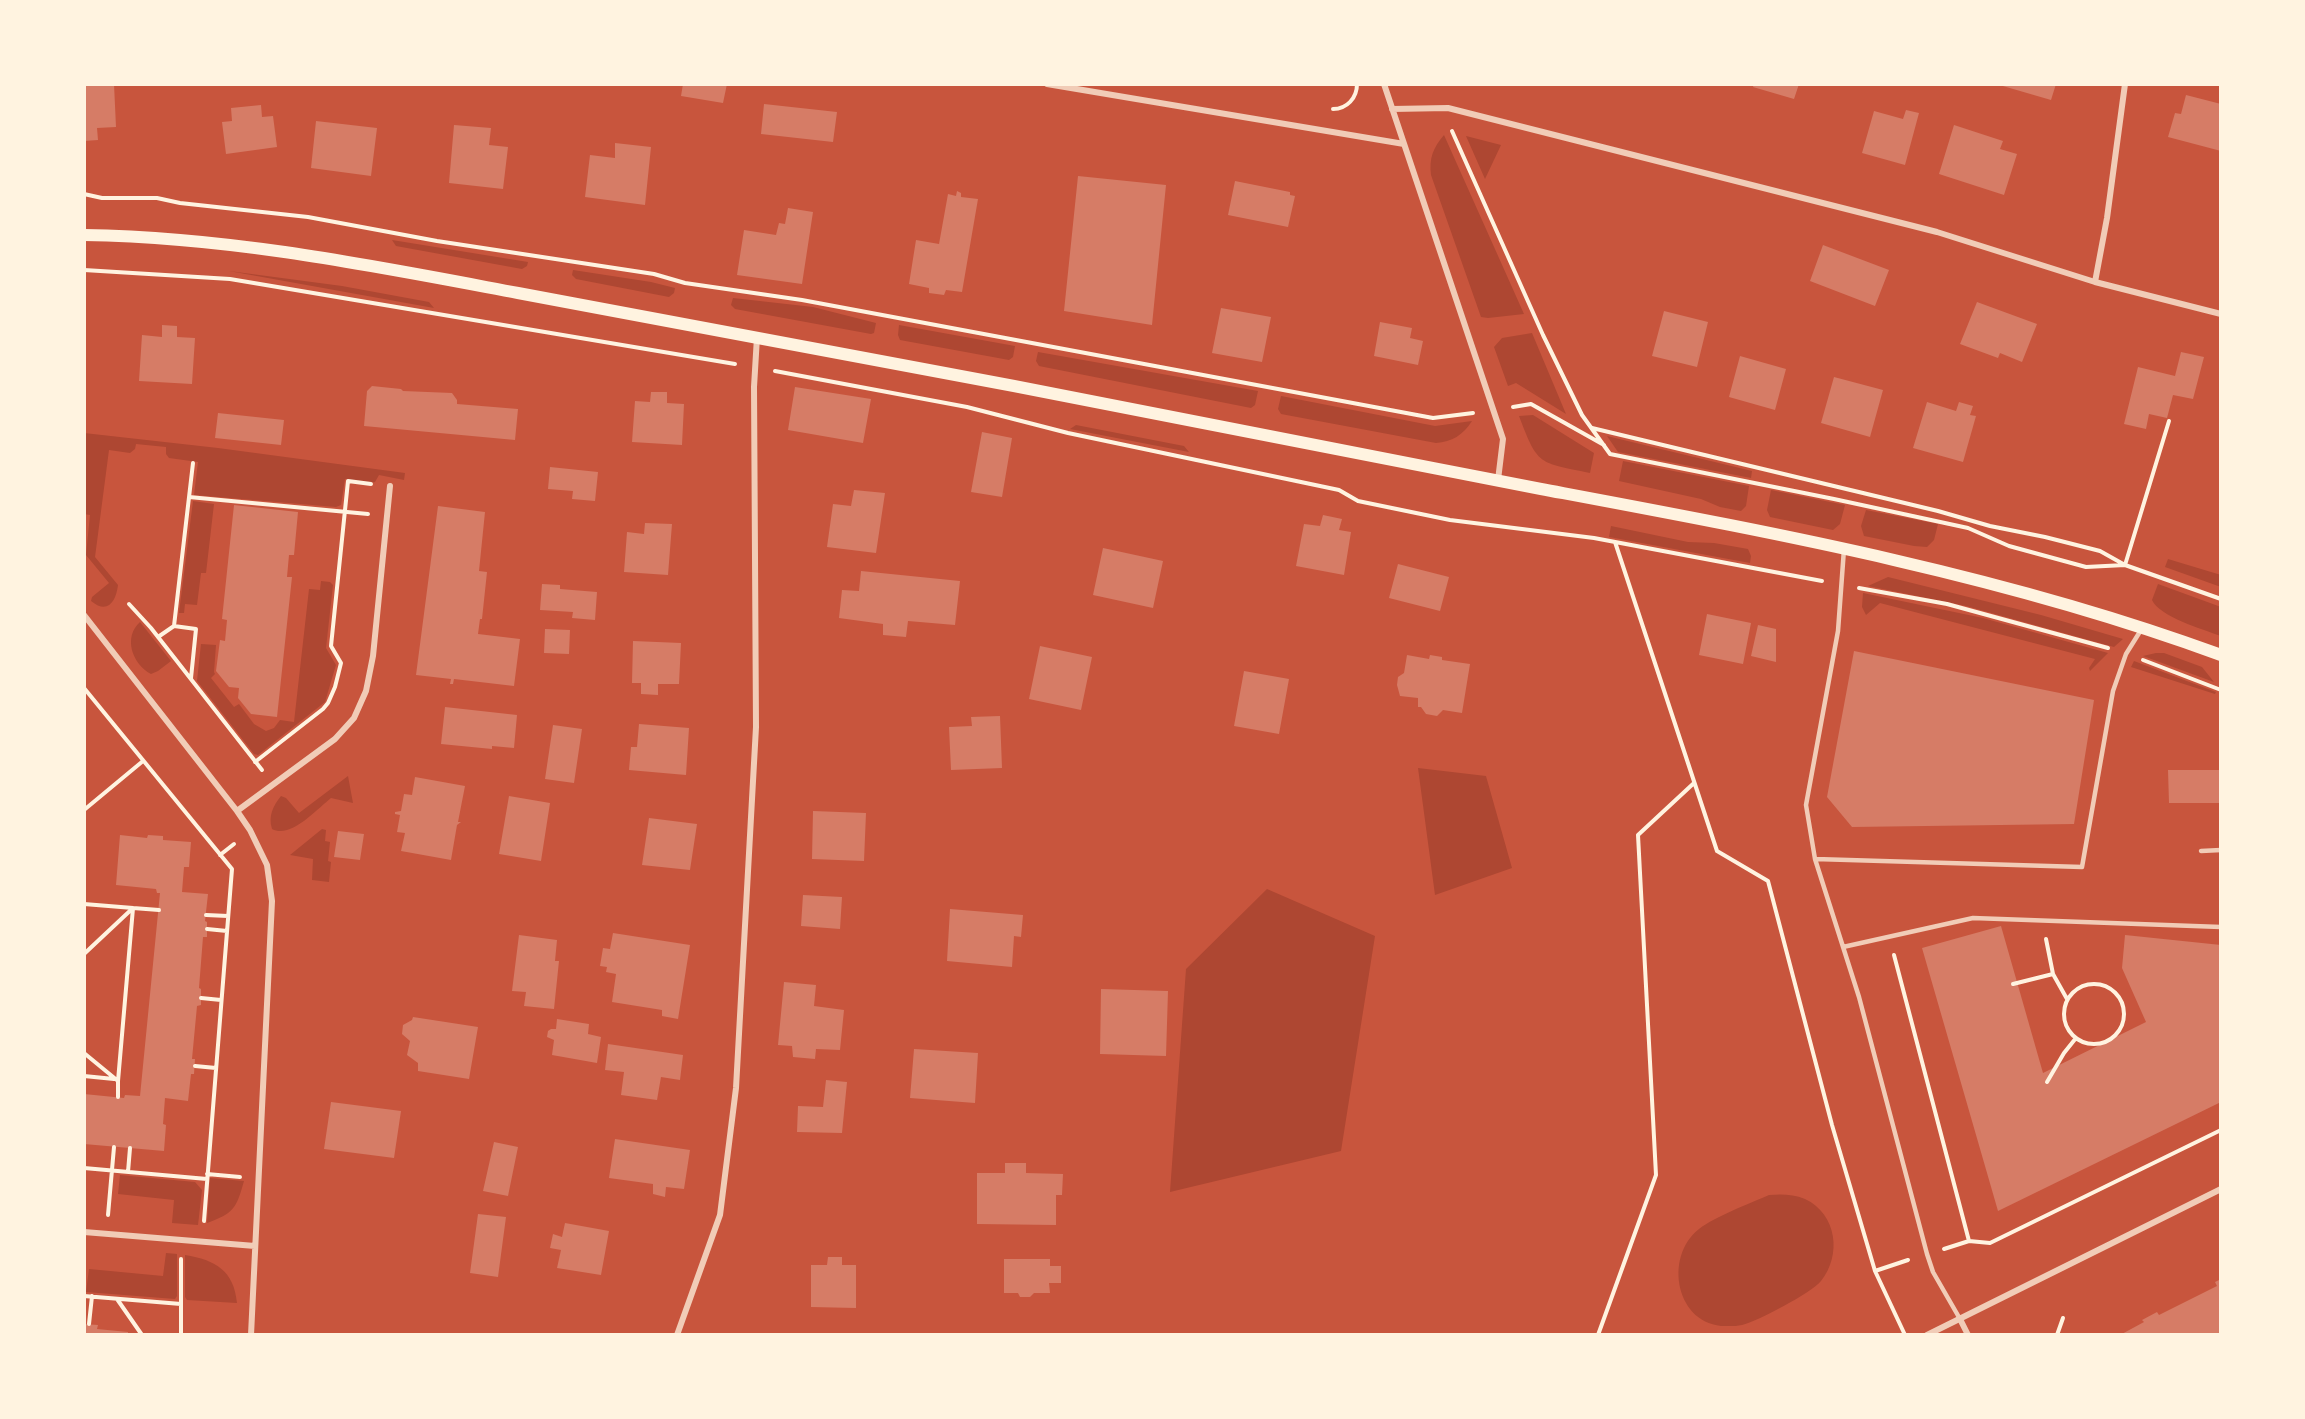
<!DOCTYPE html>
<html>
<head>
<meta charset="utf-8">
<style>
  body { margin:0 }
  #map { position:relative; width:2305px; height:1419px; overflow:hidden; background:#c8553d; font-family:Barlow,sans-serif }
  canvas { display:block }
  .frame { position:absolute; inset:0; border:86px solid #fff3e0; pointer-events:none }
</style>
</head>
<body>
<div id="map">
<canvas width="2305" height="1419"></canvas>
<div class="frame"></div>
</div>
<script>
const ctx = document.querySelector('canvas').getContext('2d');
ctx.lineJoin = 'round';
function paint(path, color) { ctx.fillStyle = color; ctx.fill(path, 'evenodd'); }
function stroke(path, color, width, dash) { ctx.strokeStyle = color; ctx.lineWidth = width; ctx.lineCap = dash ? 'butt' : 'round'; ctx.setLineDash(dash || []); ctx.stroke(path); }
const green = new Path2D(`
  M1444,135l80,179 -36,4 -7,-1 -50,-142c-2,-17 2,-27 13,-40z
  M1466,136l35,9 -16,34z
  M392,240l136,22 -1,4 -5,3 -126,-23z
  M573,270l78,12 24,6 -1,5 -5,4 -93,-18 -4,-4z
  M229,271l113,15 87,16 5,6z
  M733,298l80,9 63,16 -2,10 -3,1 -136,-25 -4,-4z
  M899,325l116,21 -2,11 -4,3 -109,-20 -2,-5z
  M1532,333l34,81 -50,-31 -8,3 -14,-39 8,-9z
  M1038,352l220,39 -3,14 -4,3 -212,-42 -3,-5z
  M1281,396l154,30 37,-5c-9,14 -20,21 -36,22l-155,-29 -3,-5z
  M1533,415l61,38 -4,20c-52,-11 -52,-7 -71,-57z
  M1076,425l108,21 5,6 -119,-23z
  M84,433l134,15 187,25 -1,7 -25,-5 -4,7 -5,1 -25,-4 -4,26 -5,2 -142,-12 4,-33 -29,-4 -3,-4v-7l-30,-3 -1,5 -5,4 -21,-3 -14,107 23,28c-2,16 -10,30 -27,16l1,-4 17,-14 -23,-28 4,-40 -6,-1z
  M1607,436l145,35 -1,7 -133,-26z
  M1623,461l126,25 -3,20 -5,5 -21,-4 -19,-8 -82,-18z
  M1771,490l74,15 -5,19 -7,6 -63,-13 -3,-7z
  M193,501l21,3 -8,69h-5l-4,32 -12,-1 -1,9h-5z
  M1866,510l72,14 -4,16 -7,7 -13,-1 -50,-10 -3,-10z
  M1611,526l77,16 26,1 34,6 3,7 -1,7 -141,-26z
  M2168,559l53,16v12l-56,-20z
  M1888,577l153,38 82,24 -9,8 -148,-41 -98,-20z
  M321,581l9,1 3,3 -7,63 10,17 -11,37 -67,53 -4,-1 -57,-73 4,-37 15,1 -2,27 1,2 -4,4 23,29 5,-3 15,20 12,7 8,-3 6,-8 14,2 15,-133 11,1z
  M2158,584l63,23v29c-19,-7 -61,-19 -69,-36z
  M1863,593l120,25 125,35 -18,18 -1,-3 6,-9 -215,-56 -14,12 -4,-8z
  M140,622l31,39 -13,10 -7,3c-19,-10 -28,-37 -11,-52z
  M2156,653h8l38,14 12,15 -71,-26z
  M2134,661l82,31 -1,2 -84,-27z
  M1418,768l68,8 26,92 -77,27z
  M348,776l5,27 -22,-5c-14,11 -40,41 -59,31 -4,-13 1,-23 9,-33l5,2 13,15z
  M322,829l4,1 -1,11 5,1 -2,19 3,1 -2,20 -17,-2 1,-21 -23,-4z
  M1267,889l108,47 -34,215 -171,41 16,-223z
  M120,1175l75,7 7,8 -4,35 -26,-2 2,-23 -56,-6z
  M210,1178l34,3c-8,28 -10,32 -37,42z
  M1769,1195c12,-1 24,-1 36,4 32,15 37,56 16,82 -10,12 -63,40 -79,44 -4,1 -9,1 -13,1 -52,3 -67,-68 -30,-97 17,-13 50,-25 70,-34z
  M166,1253l11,1v42l-2,3 -89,-7 3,-23 74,7z
  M185,1255c31,5 49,16 52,48l-50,-3 -2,-3z`);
const building = new Path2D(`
  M84,84h30l2,43 -19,1 1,12 -14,1z
  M683,84h44l-4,19 -42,-7z
  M1754,84h45l-5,15 -41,-12z
  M1996,84h60l-5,16z
  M2186,95l35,9v47l-53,-14 7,-24 6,1z
  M764,104l73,8 -4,30 -72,-8z
  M261,105l1,12 11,-1 4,31 -51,7 -4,-32 10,-1 -1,-13z
  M1906,110l13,3 -14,52 -43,-12 12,-42 29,8z
  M316,121l61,7 -6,48 -60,-8z
  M454,125l37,3 -2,17 19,2 -5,42 -54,-6z
  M1954,125l49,16 -3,8 17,5 -13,41 -65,-21z
  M615,143l36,4 -6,58 -60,-8 5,-42 25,3z
  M1078,176l88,9 -14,140 -88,-14z
  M1235,181l55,11v3l5,1 -7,31 -60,-12z
  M957,191l4,2v4l17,2 -16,93 -16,-2 -2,5 -15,-2v-5l-20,-4 7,-44 23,4 9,-50 8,2z
  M788,208l25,4 -11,72 -65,-9 7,-45 32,5 3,-12 6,1z
  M1823,245l66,25 -14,36 -65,-25z
  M1977,302l60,22 -15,38 -22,-9 -2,5 -38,-14z
  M1221,308l50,9 -9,45 -50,-9z
  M1664,311l44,11 -11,45 -45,-11z
  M1380,322l32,6 -2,10 13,3 -5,24 -44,-9z
  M162,325l15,1v11l18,1 -3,46 -53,-3 3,-46 20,2z
  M2181,352l23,5 -11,42 -20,-4 -6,23 -18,-4 -3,15 -22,-5 14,-57 37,9z
  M1740,356l46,13 -11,41 -46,-13z
  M1834,377l49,13 -13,47 -49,-14z
  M372,386l29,3 2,2 49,2 5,7v4l61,5 -3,31 -151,-14 3,-35z
  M795,387l76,12 -8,44 -75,-13z
  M651,392h16v11l17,1 -2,41 -50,-3 3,-41 15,1z
  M1927,402l29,9 3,-9 14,4 -3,9 6,1 -13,46 -50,-14z
  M218,413l66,7 -3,25 -66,-7z
  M982,432l30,6 -10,59 -31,-5z
  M550,467l48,5 -3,29 -23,-2 1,-8 -25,-2z
  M854,490l31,3 -9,60 -49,-6 6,-43 18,2z
  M234,505l64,7 -4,43h-5l-2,22h5l-15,140 -26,-3 -13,-16 1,-10 -10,-1 -13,-16 4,-31 5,1 2,-21 -5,-1z
  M438,506l47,6 -6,59 8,1 -5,47h-2l-2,15 42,5 -6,47 -60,-7 -1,5h-3l1,-5 -35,-4z
  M1323,515l19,4 -3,11 12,2 -7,43 -48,-9 8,-42 16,2z
  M645,523l27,1 -4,51 -44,-3 3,-40 17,2z
  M1103,548l60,13 -10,47 -60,-13z
  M1398,564l51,13 -9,34 -51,-13z
  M861,571l99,10 -5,44 -47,-4 -2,16 -23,-2v-11l-44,-6 3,-28 17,1z
  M542,584l18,1v4l37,3 -2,28 -23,-2 1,-6 -33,-2z
  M1707,614l44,9 -8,41 -44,-9z
  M1758,625l18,4v33l-25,-6z
  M545,629l25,1 -1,24 -25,-1z
  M633,641l48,2 -2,41h-21v11l-17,-1v-11h-9z
  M1040,646l52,11 -11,53 -52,-11z
  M1854,651l240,49 -20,124 -222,3 -25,-30z
  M1407,655l22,4 1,-4 12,2v3l28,4 -8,49 -19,-3 -6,6 -11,-2 -5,-7h-3v-9l-18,-2 -3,-11 1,-8 6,-4z
  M1244,671l45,8 -10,55 -45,-8z
  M445,707l72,8 -3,33 -22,-2v3l-51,-5z
  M1000,716l2,52 -51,2 -2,-43 23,-1 -1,-9z
  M639,724l50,4 -3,47 -57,-5 2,-23h6z
  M553,725l29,4 -8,54 -29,-4z
  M2168,770h53v33h-52z
  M415,777l50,9 -7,36h3l-4,3 -6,35 -50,-9 4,-18 -8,-1 3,-17 -5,-1v-2l6,-1 3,-17 8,1z
  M509,796l41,7 -9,58 -42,-7z
  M813,811l53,2 -2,48 -52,-2z
  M649,818l48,6 -7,46 -48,-5z
  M338,831l26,3 -4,26 -26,-3z
  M120,835l27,3 1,-3 15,1v4l28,2 -2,25h-5l-2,25 26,2 -3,27 2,1v15h-4l-4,51 2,1v16l-4,1 -5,53h3l-1,15h-3l-3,27 -23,-3 -2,26 3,1 -2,26 -80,-7v-50l40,4 1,-3 15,1 20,-203h-3l-1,-4 -40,-4z
  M803,895l39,2 -2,32 -39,-3z
  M950,909l73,6 -2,22 -7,-1 -2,31 -65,-6z
  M2001,926l42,147 103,-51 -24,-54 3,-33 96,10v157l-223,109 -76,-263z
  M613,933l77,12 -12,74 -16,-3v-6l-50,-8 4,-28 -10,-2 1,-5 -7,-1 3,-18 7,1z
  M519,935l38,5 -2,21h4l-5,48 -30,-3 2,-14 -14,-1z
  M784,982l32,3 -2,21 30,4 -4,40 -24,-1 -1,10 -22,-2 -1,-11 -14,-1z
  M1101,989l67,2 -2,65 -66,-2z
  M413,1017l65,10 -9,52 -51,-8v-8l-11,-8 3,-14 -8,-7 1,-9 9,-5z
  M557,1019l32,5 -1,10 13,3 -4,26 -45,-8 2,-15 -7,-3 1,-6 3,-2h5z
  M608,1044l75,11 -3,25 -19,-3 -4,23 -36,-5 3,-23 -19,-2z
  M914,1049l64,4 -3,50 -65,-5z
  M826,1080l21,2 -5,51 -45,-1 1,-26 25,1z
  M331,1102l70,9 -7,47 -70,-9z
  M615,1139l75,11 -6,39 -18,-2 -1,10 -12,-3v-10l-44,-6z
  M494,1142l24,5 -10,49 -25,-5z
  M1005,1163h21v10l37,1 -1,21h-6v30l-79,-1v-51h28z
  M478,1214l28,3 -8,60 -28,-4z
  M565,1223l44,8 -8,44 -44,-7 4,-18 -11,-2 3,-14 9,3z
  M828,1257h14v8h14v43l-45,-1v-42h16z
  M1004,1259h46v7h11v17h-12l1,10h-16l-4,4h-10l-2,-4h-14z
  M2221,1279v56h-101l24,-13 -2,-2 15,-8 2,3 58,-29 -2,-4z
  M84,1324l14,1 -1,4 31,3v3h-44z`);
const path = new Path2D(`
  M1333,109c14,0 24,-11 24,-25
  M1452,131l91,204 39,80 28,39 224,45 134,29 41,18 77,21 39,-2
  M84,194l18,4h55l23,5 128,14 129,24 217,33 31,9 117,17 631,118 40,-5
  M84,270l146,9 505,85
  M775,371l192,36 101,26 271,57 19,11 92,19 144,18 228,43
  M1513,407l18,-3 73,41
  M1592,428l346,83 52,15 55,11 55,14 25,14 96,34
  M189,497l179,17
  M1615,542l102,309 51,30 64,244 43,146 30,64
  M2125,565l44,-144
  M1859,588l88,16 161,44
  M129,604l22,24 111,142
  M174,626l22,3 -5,49
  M158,637l16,-11 19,-163
  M2143,660l78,30
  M84,688l148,181 -28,352
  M255,762l68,-53 5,-6 7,-16 6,-24 -10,-17 17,-165 23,3
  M84,810l59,-49
  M220,855l14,-11
  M84,904l49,4 -15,173 -34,-28
  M206,915l22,1
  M207,929l20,2
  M2046,939l7,35
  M84,954l49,-46 26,2
  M1894,955l75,286 21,2 231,-113
  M2064 1014a30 30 0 1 1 60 0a30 30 0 1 1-60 0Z
  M2013,984l40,-10 14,25
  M201,998l20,2
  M195,1066l21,2
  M84,1076l30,3
  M118,1081v16
  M2047,1082l17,-29 12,-15
  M84,1168l123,11
  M128,1172l2,-24
  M207,1174l33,3
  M108,1215l6,-68
  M1944,1249l25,-8
  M1875,1271l33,-11
  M84,1296l97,8
  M117,1299l25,36
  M89,1324l3,-28
  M181,1335v-76
  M1598,1335l58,-160 -18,-340 56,-52
  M2057,1335l6,-17`);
const service = new Path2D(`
  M1844,549l-6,82 -32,174 9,54 44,138 68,257 6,18 27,47
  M2201,851l20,-1
  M1815,859l267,8 31,-176 13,-37 15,-24
  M1843,947l130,-29 248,9`);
const minor = new Path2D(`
  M1047,84l357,60
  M1384,84l119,355 -5,41
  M1392,109l56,-1 489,124 158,50 126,32
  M2095,282l12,-64 18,-134
  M84,615l153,196 13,19 17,35 5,36 -21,434
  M237,811l98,-72 19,-21 12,-27 7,-35 17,-170
  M84,1232l171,14
  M1960,1319l8,16
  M677,1335l43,-120 16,-127 20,-361 -2,-340 3,-50
  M1927,1335l294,-146`);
const secondary = new Path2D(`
  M84,235c147,2 290,31 434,58 165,30 330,61 496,93 175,33 351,69 527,103 229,43 460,85 680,166`);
paint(green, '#ae4732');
paint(building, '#d67c66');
stroke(path, '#fff3e0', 4);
stroke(service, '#f1ccb7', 4.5);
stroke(minor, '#f1ccb7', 6);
stroke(secondary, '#fff3e0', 12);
</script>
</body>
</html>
